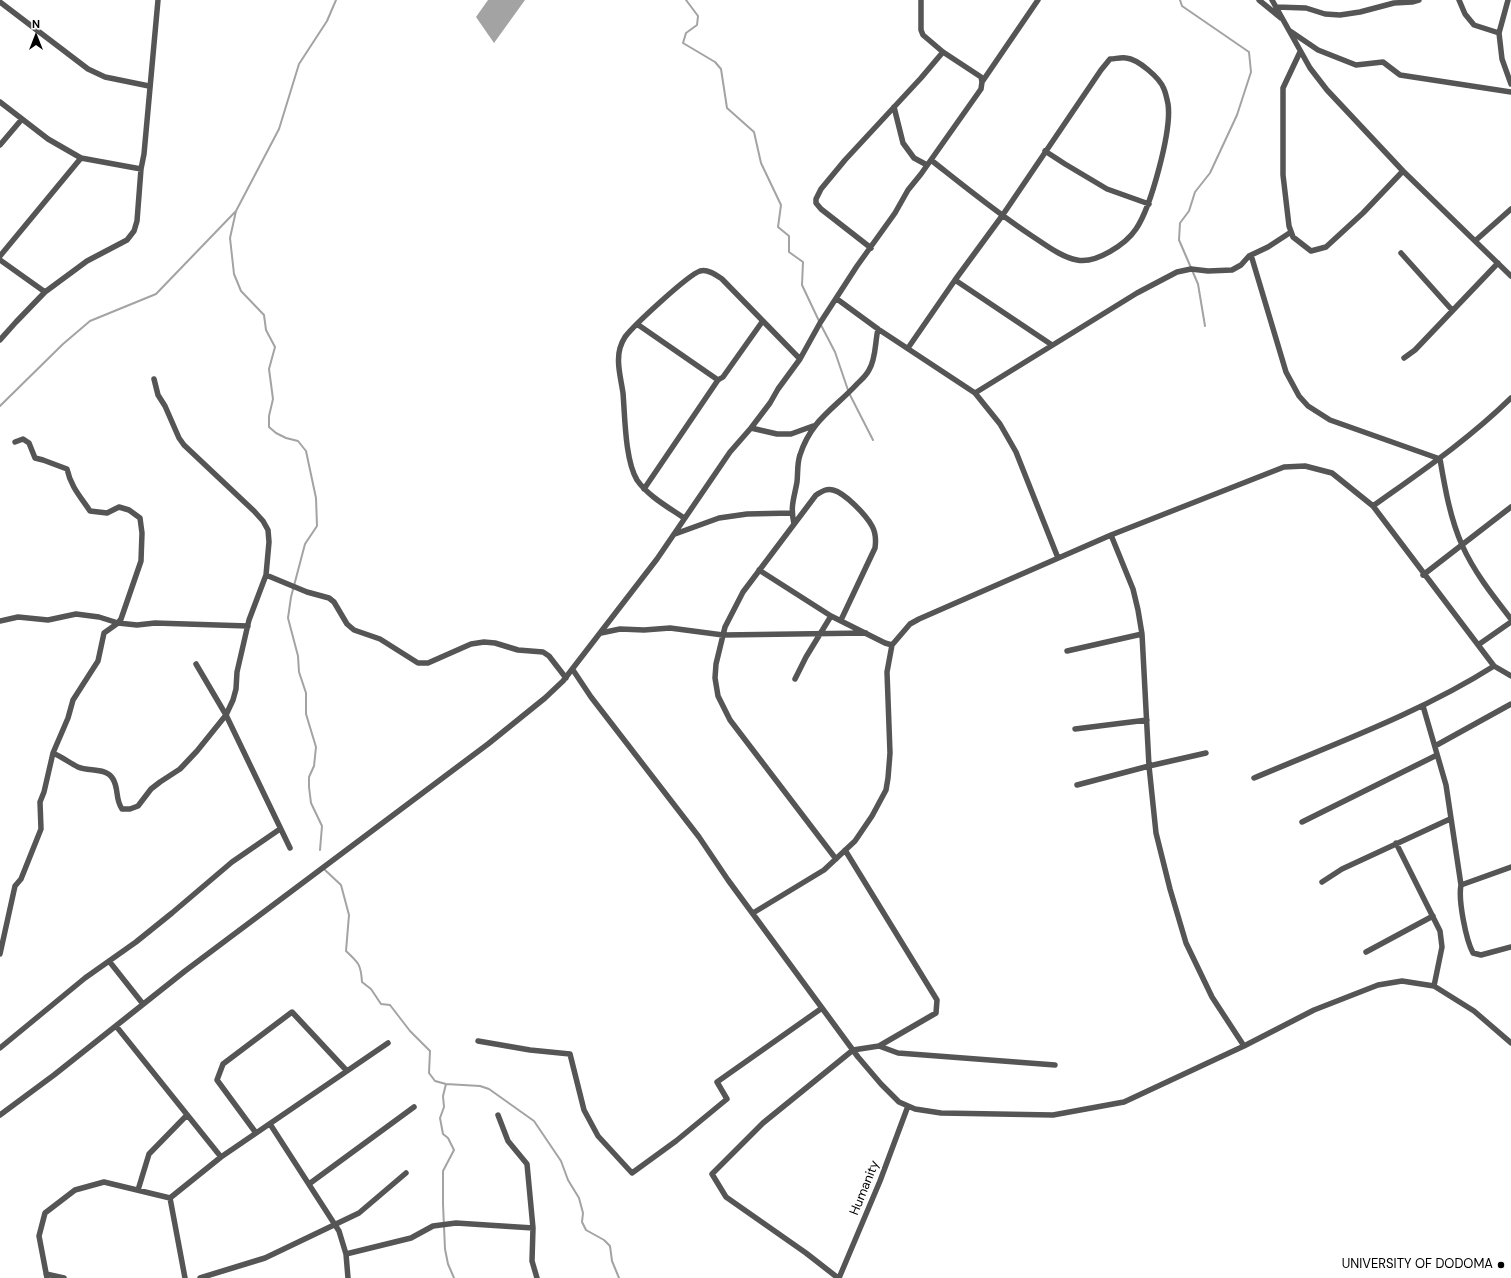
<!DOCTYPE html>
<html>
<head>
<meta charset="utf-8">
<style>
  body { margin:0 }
  #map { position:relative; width:1511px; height:1278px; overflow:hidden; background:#fff; font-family:"DM Sans",sans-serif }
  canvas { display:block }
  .north { position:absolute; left:16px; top:16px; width:40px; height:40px; -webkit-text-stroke:3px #fff; paint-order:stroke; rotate:0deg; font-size:11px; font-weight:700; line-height:16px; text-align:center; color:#000 }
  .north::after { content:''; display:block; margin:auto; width:14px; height:18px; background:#000; clip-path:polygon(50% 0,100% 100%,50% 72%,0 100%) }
</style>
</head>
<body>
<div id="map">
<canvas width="1511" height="1278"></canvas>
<div class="north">N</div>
</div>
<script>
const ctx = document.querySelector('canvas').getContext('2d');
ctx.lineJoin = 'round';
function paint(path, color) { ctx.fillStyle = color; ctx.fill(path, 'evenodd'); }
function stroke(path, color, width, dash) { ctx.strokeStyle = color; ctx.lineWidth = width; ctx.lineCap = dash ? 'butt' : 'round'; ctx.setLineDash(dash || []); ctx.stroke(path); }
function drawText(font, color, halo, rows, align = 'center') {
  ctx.font = font + ' "DM Sans",sans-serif'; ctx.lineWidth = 3.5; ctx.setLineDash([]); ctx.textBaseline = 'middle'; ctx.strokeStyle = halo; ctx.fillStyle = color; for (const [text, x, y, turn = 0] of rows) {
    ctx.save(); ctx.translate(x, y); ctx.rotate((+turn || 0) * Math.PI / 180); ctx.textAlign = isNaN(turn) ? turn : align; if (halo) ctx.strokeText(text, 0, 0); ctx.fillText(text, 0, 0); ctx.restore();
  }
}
const water = new Path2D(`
  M488,0h37l-31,43 -18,-26z`);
const stream = new Path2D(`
  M686,0l12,16 -1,9 -11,8 -3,10 32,19 6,7 6,39 27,24 7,31 20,42 -3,22 11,9v16l14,10 -1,23 17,36
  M1180,0l2,6 67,46 2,20 -14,43 -27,58 -15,19 -6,19 -9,12 -1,17 19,44 7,42
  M236,211l-6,27 4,36 7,17 23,24 2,15 9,17 -6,22 4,30 -4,17v11l7,6 10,5 12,3 8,10 10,47 1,28 -12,18 -14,53 -3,21 10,38 1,16 7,21v21l10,33 -2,19 -5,11v10l2,16 11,23 -2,24
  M821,325l14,27 14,41 24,47
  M0,406l63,-62 27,-23 66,-27 80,-83 43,-82 20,-65 28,-43 9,-21
  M325,870l16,15 8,30 -3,36c13,12 15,14 16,31l9,7 10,15 9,1 20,26 20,20 -1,22 6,8 11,3 34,2 9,3 45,32 27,40 7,19 11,18 4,15 -1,9 4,8 18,10 6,6 2,15 7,17
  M446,1084l-3,12 1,11 -4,11 3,16 5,4 6,12 -11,21v33l2,45 3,15 6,14`);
const street = new Path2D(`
  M1259,0l22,18
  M1272,0l38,68 17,22 76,81 108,105
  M1459,0l6,14 9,11 25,8 3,26 9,25
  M0,2l88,67 17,8 44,9
  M1276,7l30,1 19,6 15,1 20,-3 34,-9 18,-1 7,-2
  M1290,31l28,19 38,15 27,-3 17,13 111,17
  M1499,33l9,-33
  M1300,52l-17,36v87l6,51 4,11 18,14 15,-4 37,-34 40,-42
  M982,82l56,-82
  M0,102l48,37 33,19 60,11
  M894,107l9,36 11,15 13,7
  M0,145l22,-26
  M1045,151l20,13 42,25 42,15
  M1475,241l36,-32
  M871,248l-50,-39 -5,-6v-4l5,-10 24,-29 76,-82 22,-26
  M1401,253l51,57
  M1251,255l35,117 13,24 9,10 22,14 110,39c5,29 10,59 22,86 12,27 31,51 49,74
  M0,256l81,-98
  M0,260l45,32
  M955,280l97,65
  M837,299l41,30 97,64 25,31 16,28 42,106
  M637,324l81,56
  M0,340l16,-18 29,-30 42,-31 40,-21 7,-9 3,-10 4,-52 3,-15 14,-154
  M908,348l47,-68 47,-64 99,-146 9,-11c5,0 11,-2 16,-1 12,1 34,20 38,31 2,5 3,10 4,15 4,26 -17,103 -32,125 -10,15 -40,35 -59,31 -16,-3 -31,-15 -45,-24 -35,-23 -68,-50 -101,-76
  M1404,358l11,-8 83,-87
  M975,393l162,-100 40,-21 14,-3 17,2 24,-1 9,-5 8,-9 19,-9 23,-15
  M751,428l26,6h14l22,-8
  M644,489l74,-109 5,-3 39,-55
  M1373,506c49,-35 95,-66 138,-108
  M684,518c-16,-11 -36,-22 -47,-38 -12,-20 -12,-63 -14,-87 -2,-14 -7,-31 -3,-45 1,-3 3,-8 5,-11 9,-12 63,-62 75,-66 8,-2 16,4 22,8l78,80
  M794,524c-4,-18 0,-25 3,-42 1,-9 0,-19 3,-27 11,-35 34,-46 57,-71 4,-4 9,-8 12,-14 7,-11 6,-28 9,-41
  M675,534l44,-16 28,-4 44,-1
  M1111,535l22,54 5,21 4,24 7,132 7,67 14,56 16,54 26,54 32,49
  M759,570l72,46 54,27 7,2
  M266,575l41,17 22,6 5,4 13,22 7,6 26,9 38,24h10l43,-19 13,-2 11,1 23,7 25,2 6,4 17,22
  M1423,575l88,-68
  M0,621l18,-4 30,3 28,-6 23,3 19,6 19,2 18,-2 93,3
  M601,633l19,-4 24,1 26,-2 53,7 143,-2
  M1478,645l33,-23
  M1067,651l75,-17
  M196,664l30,51 64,133
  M573,670l18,27 108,140 29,43 130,177 23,27 18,18 16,7 26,4 112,2 71,-13 120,-56 70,-36 64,-25 24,-4 32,5 40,25 37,32
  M795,679l11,-22 25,-41
  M1423,706l23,79 15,100c-3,15 5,55 12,68l8,2 30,-8
  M1075,729l72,-9
  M1435,746l76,-42
  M53,753c9,4 17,10 25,14 11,5 28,0 35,12 6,10 2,20 9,30h8l8,-3 13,-17 9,-7 20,-13 17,-18 29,-36 7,-15 3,-11 1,-17 12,-52 17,-45 3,-33 -1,-12 -5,-9 -9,-10 -70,-66 -5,-7 -14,-32 -7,-11 -4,-16
  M1254,778c80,-34 166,-65 240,-112
  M1077,785l72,-19 57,-13
  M1302,822l135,-67
  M1396,843l44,88 2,16 -8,39
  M836,859l-106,-139 -12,-24 -3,-18 1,-14 9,-37 18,-35 73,-97c5,-3 10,-7 17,-5 12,3 33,25 39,36 4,7 4,15 3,22l-34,72
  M1322,882l20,-13 108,-50
  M1461,885l50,-18
  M753,913l71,-43 31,-29 17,-25 14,-26 2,-12 2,-25 -3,-81 5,-27 18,-21 9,-5 192,-84 173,-68 21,-1 27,7 41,33 121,160 17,10
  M1366,952l67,-36
  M0,954l15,-68 6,-7 20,-50 -1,-27 4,-10 9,-39 15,-35 5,-18 25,-39 6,-28 14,-10 3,-4 20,-58 1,-28 -2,-15 -11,-8 -10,-3 -12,6 -17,-2c-10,-15 -19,-24 -23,-42l-24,-9 -8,-2 -6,-15 -6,-4 -8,3
  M109,961l34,43
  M116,1026l105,131
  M478,1041l52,9 40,4 14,56 14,26 34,37 44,-32 51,-42 -10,-17 105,-74
  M879,1046l19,7 157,12
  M0,1048l85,-70 51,-36 36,-29 60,-51 48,-33
  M0,1115l54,-40 131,-104 303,-227 57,-46 18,-17 94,-122 73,-107 21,-24 19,-25 8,-14 22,-30 20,-36 37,-57 38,-53 13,-23 13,-16 60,-85 1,-7 -1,-5 -38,-25 -20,-17 -2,-5v-30
  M498,1115l10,26 19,23 6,64 -1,33 5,17
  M270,1124l69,107 7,23 2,24
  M256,1133l-39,-53 6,-16 69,-52 55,59
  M309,1184l105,-77
  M138,1190l11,-36 38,-39
  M346,1254l65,-16 22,-12 23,-3 77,5
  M46,1274l18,4
  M47,1278l-8,-42 6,-23 30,-23 29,-8 66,16
  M185,1278l-15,-80 51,-41 167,-114
  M200,1278l65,-20 94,-45 47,-40
  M838,1278l-32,-25 -80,-56 -14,-23 51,-51 90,-73 26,-4 57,-33 1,-13 -92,-150
  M839,1278l41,-97 28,-75`);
const markers = [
  [1501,1265,4,"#000"]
];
const streetNames = [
  ["Humanity",865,1188,-68]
];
const poiNames = [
  ["UNIVERSITY OF DODOMA",1493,1265]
];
paint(water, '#a3a3a3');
stroke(stream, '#a3a3a3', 2);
stroke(street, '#555', 5.5);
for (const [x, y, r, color] of markers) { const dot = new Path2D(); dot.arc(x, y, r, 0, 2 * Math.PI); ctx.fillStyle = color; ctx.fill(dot); stroke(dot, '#fff', 1.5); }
drawText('13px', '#000', '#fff', streetNames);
drawText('13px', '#000', '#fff', poiNames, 'right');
</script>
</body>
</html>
